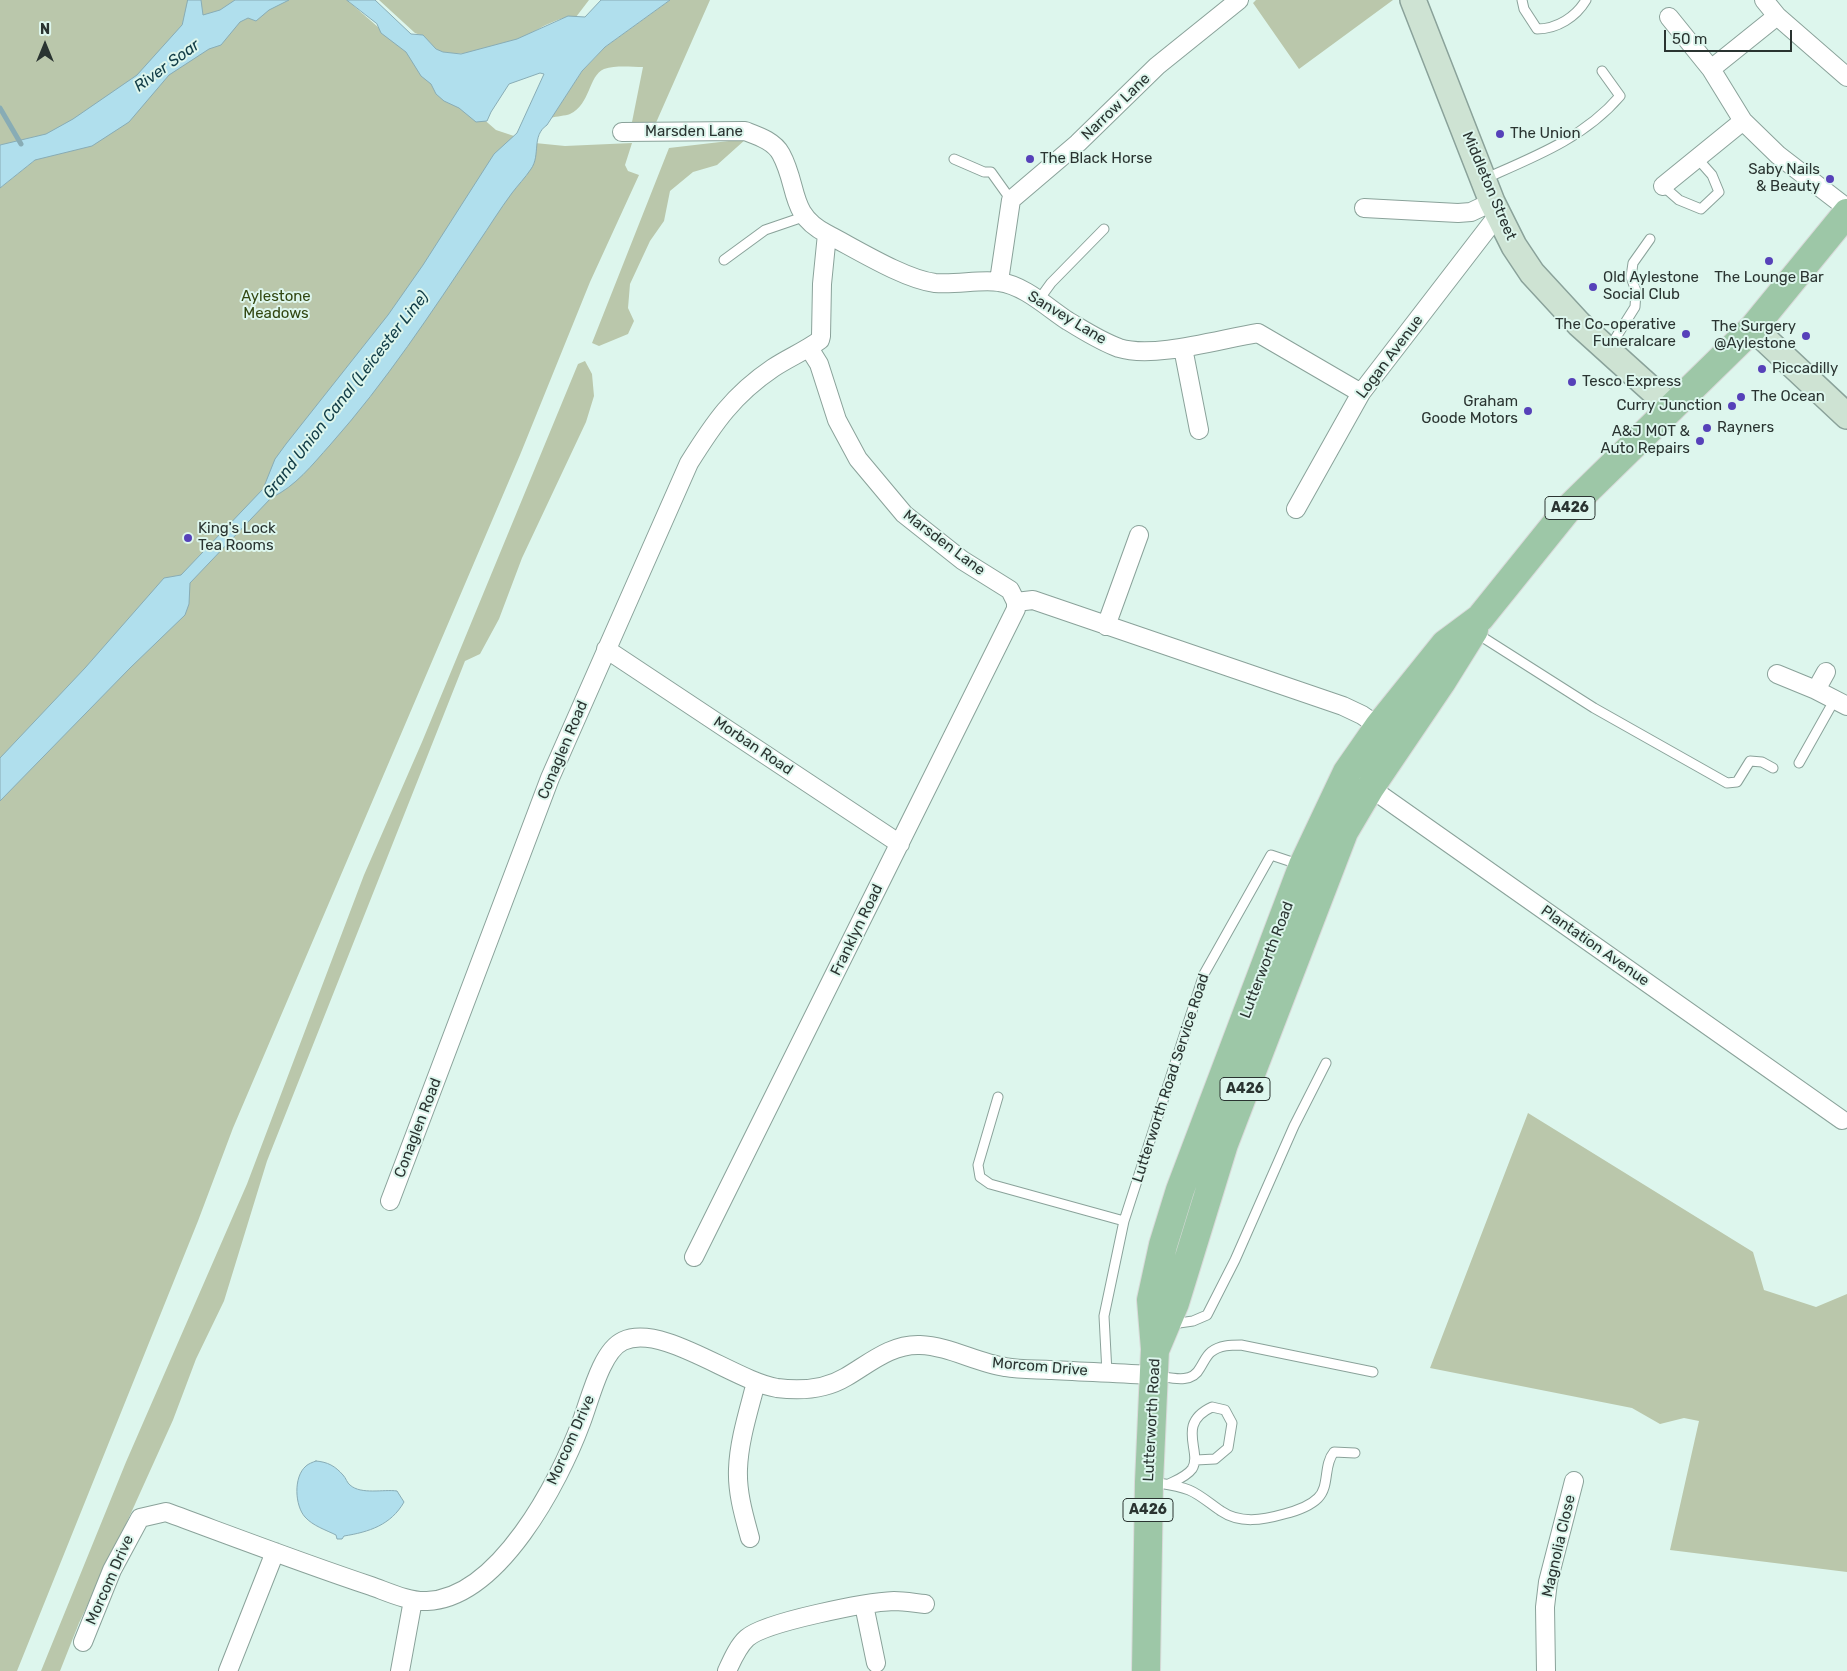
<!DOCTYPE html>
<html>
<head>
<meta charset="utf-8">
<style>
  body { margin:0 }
  #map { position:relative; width:1847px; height:1671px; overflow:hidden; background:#ddf6ed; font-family:Rubik,sans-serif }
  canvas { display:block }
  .north { position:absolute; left:20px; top:20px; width:50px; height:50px; -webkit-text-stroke:4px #ddf6ed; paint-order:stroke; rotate:0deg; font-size:14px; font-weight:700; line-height:20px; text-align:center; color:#2a3431 }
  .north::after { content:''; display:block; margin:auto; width:18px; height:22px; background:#2a3431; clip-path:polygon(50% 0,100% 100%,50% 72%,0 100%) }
  .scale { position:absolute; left:1664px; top:30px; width:128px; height:22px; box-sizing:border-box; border:2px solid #2a3431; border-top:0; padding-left:6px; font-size:15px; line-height:18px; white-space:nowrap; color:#2a3431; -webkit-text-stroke:4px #ddf6ed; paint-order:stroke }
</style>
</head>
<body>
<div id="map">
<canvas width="1847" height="1671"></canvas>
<div class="north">N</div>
<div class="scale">50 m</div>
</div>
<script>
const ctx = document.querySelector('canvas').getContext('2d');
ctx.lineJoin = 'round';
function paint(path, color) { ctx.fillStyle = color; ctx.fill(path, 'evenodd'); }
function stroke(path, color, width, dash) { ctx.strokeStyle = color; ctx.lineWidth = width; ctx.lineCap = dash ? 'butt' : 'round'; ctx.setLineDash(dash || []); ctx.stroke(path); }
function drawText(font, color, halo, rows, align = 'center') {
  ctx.font = font + ' Rubik,sans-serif'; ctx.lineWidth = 4; ctx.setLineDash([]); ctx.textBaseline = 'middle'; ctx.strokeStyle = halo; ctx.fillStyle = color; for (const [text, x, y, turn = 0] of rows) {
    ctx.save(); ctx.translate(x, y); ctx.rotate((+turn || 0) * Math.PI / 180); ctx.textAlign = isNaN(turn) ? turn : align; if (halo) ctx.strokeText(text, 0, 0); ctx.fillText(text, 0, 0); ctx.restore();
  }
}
const green = new Path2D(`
  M0,0h347l149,130 39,13 30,3 67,-3 -7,22 3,6 11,4 -49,107 -70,173 -287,673 -35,93 -181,450h-17v-1483l35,-28 -33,-16 -2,1z
  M379,0h210l-13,17c-20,-1 -39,14 -57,22 -21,9 -53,19 -76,13 -12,-3 -16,-16 -28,-19z
  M670,0h40l-55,125 -23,-3 11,-55c-12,0 -27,-2 -39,2 -16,7 -13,35 -34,45 -5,2 -13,2 -19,4l31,-47 23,-24z
  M1256,0h137l-94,69 -46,-66z
  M746,139l-29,26 -24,7 -23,19 -6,30 -14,20 -20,43 -2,24 6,13 -6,13 -29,12 -7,-3 77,-195z
  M585,361l7,13 2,22 -8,26 -64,136 -23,61 -19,35 -15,7 -198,500 -43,140 -28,58 -23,61 -42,93 -52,110 -19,48h-19l85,-209 121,-278 117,-309 58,-133 156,-378z
  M1528,1113l225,139 11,38 52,17 31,-13v278l-177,-22 29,-129 -15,-3 -24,6 -28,-16 -202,-40z`);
const water = new Path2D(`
  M188,0h13l2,15 17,-5 15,-10h54l-20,10 -13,11 -8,-3 -8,4 -19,23 -12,4 -40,26 -40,47 -37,24 -57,14 -35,28v-43l46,-11 27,-15 64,-44 45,-50z
  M347,0h28l36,34 12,1 13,14 7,3 18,2 56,-15 51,-23 17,1 16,-17h69l-65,47 -23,24 -35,54c-16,11 -6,30 -16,44 -6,9 -13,16 -19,24 -12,16 -23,34 -34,50 -47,70 -92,139 -148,202 -18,20 -34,41 -59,53l-81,85 -1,21 -4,11 -55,53 -130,133v-43l85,-90 79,-90 17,-3 82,-86 12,-30 11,-15 102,-129 35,-50 71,-111 23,-21 27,-59 -4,-1 -31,11 -18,28 -4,9 -11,1 -17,-14 -15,-7 -8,-7 -5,-10 -10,-8 -15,-24 -25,-19 -4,-9z
  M316,1461c12,1 19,5 27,14 3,3 4,8 7,10 11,10 34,4 47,6l7,11c-13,23 -35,30 -60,34l-2,3h-5l-1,-4c-10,-5 -23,-9 -31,-18 -10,-11 -12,-40 1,-51 2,-2 7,-4 10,-5z`);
const stream = new Path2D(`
  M0,108l21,36`);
const lane = new Path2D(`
  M1522,0l2,9 13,20c20,0 39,-12 49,-29
  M954,159l30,13h7l20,28
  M1484,179c50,-22 100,-41 136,-83l-18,-25
  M1663,186l16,14 22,9 18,-17 -7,-17 -15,-17
  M724,260l41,-30 38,-13
  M1038,301l13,-18 53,-54
  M1608,350l27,-43 1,-16 -5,-14 2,-14 17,-24
  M1476,633l118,75 133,75 10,-1 13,-21 12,1 11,6
  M1799,763l36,-64
  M998,1097l-20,68 2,12 10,7 134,37
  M1172,1324l21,-3 14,-6 28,-55 59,-134 32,-63
  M1107,1373l-3,-57 20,-95 80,-247 67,-119 30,10
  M1158,1376c14,2 34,8 42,-8 4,-6 6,-12 11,-16 9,-7 20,-7 30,-7l132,27
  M1152,1482c12,2 25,3 37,8 12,5 21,14 32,21 19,13 42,9 63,3 12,-3 25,-7 34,-16 12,-12 5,-33 16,-46l21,1
  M1169,1484c8,-4 18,-8 23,-15 11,-17 -17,-45 20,-62l13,3 7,13 -4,25 -13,11 -19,1`);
const street = new Path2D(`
  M1764,0l13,16 70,61
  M1669,17l42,52 32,52 35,34 69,53
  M1711,69l66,-53
  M1663,186l80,-65
  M1364,208l94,5 13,-1 21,-10
  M827,234c29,15 77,45 108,49 21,2 46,-4 64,-1 25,3 49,26 69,39 17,10 32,20 51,27 35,11 101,-9 139,-15l103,60
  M999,281l12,-81 67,-57 79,-77 82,-66
  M809,348l10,16 18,56 21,39 46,55 58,46 48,30 6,12 17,-2 310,106 19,9 25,17
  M1183,348l16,82
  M1296,509l65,-116 137,-178
  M1106,626l33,-91
  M606,649l294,195
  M1777,674l39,16 31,16
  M1816,690l10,-18
  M1362,782l480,338
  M390,1201l160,-423 139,-315c25,-40 44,-68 84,-95 15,-10 32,-17 47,-28l1,-4 1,-52 5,-50c-39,-20 -28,-47 -46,-80 -7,-13 -23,-18 -36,-23l-123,1
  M694,1257l322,-648v-7
  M750,1538c-6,-22 -13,-45 -12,-69 1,-29 11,-59 18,-87
  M864,1605l12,58
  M83,1642l29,-72 28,-52 26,-6c68,25 136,51 205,74 17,6 38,16 56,15 72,-3 132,-119 154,-178 9,-23 20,-72 42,-82 39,-18 112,40 154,47 23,3 49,1 69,-11 24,-14 45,-33 74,-32 29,1 57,18 85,22 16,3 32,2 47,3 34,2 67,3 100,5
  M228,1671l47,-119
  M400,1671l13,-71
  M727,1671c5,-11 11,-25 20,-33 18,-16 120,-36 147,-37 10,0 21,2 31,3
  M1546,1671l-1,-64 3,-25 26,-101`);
const secondary = new Path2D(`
  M1413,0l79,202 22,44 18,27 47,51 93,84
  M1753,328l94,88`);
const primary = new Path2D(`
  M1156,1348l19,-45 49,-159 120,-312 26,-44 71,-105 33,-53
  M1146,1671l3,-189 6,-133 -4,-49 12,-55 17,-55 123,-325 44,-93 32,-46 66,-82 35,-26 87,-108 186,-182 94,-115`);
const markers = [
  [1500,134,5,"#5641b9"],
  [1030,159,5,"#5641b9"],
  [1830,179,5,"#5641b9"],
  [1769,261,5,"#5641b9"],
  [1593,287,5,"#5641b9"],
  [1686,334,5,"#5641b9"],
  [1806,336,5,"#5641b9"],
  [1762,369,5,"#5641b9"],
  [1572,382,5,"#5641b9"],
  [1741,397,5,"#5641b9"],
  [1732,406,5,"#5641b9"],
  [1528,411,5,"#5641b9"],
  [1707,428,5,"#5641b9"],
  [1700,441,5,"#5641b9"],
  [188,538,5,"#5641b9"]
];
const shields = [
  [1570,508,50],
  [1245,1089,50],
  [1148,1510,50]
];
const shieldNames = [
  ["A426",1570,508],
  ["A426",1245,1089],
  ["A426",1148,1510]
];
const streetNames = [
  ["Narrow Lane",1116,107,-44],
  ["Marsden Lane",694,132],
  ["Middleton Street",1489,186,67],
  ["Sanvey Lane",1067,318,31],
  ["Logan Avenue",1390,357,-53],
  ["Marsden Lane",944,543,37],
  ["Morban Road",753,746,34],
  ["Conaglen Road",563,750,-67],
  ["Franklyn Road",857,930,-64],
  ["Plantation Avenue",1595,946,35],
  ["Lutterworth Road",1267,960,-69],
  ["Lutterworth Road Service Road",1171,1078,-72],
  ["Conaglen Road",418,1128,-69],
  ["Morcom Drive",1040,1367,5],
  ["Lutterworth Road",1152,1420,-87],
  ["Morcom Drive",571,1440,-66],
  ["Magnolia Close",1559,1546,-77],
  ["Morcom Drive",110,1580,-66]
];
const poiNames = [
  ["The Union",1510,134],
  ["The Black Horse",1040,159],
  ["Saby Nails",1820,170,"right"],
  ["& Beauty",1820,187,"right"],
  ["Old Aylestone",1603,278],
  ["Social Club",1603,295],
  ["The Lounge Bar",1769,278,"center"],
  ["The Co-operative",1676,325,"right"],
  ["Funeralcare",1676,342,"right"],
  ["The Surgery",1796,327,"right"],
  ["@Aylestone",1796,344,"right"],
  ["Piccadilly",1772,369],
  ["Tesco Express",1582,382],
  ["The Ocean",1751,397],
  ["Graham",1518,402,"right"],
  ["Goode Motors",1518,419,"right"],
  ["Curry Junction",1722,406,"right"],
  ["Rayners",1717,428],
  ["A&J MOT &",1690,432,"right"],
  ["Auto Repairs",1690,449,"right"],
  ["King's Lock",198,529],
  ["Tea Rooms",198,546]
];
const parkNames = [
  ["Aylestone",276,297],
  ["Meadows",276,314]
];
const waterNames = [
  ["River Soar",167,66,-36],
  ["Grand Union Canal (Leicester Line)",346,395,-52]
];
paint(green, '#bac7ab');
paint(water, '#b0dfed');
stroke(water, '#88acb5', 1);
stroke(stream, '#88acb5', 5);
stroke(lane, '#8aa29a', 11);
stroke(street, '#8aa29a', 20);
stroke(secondary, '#8aa29a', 28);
stroke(primary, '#d9dada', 30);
stroke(lane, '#fff', 9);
stroke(street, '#fff', 18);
stroke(secondary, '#cee3d3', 25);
stroke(primary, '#9dc7a7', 28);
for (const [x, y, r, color] of markers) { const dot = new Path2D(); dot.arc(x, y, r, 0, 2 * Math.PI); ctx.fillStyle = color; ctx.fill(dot); stroke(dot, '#ddf6ed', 2); }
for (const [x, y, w] of shields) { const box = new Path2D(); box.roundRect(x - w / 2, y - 11.5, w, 23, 4); ctx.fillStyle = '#ddf6ed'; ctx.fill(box); stroke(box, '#2a3431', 1); }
drawText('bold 14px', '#2a3431', null, shieldNames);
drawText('15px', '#2a3431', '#ddf6ed', streetNames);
drawText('15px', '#2a3431', '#ddf6ed', poiNames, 'left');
drawText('15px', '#324711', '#ddf6ed', parkNames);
drawText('italic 16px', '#113c46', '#ddf6ed', waterNames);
</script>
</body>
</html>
